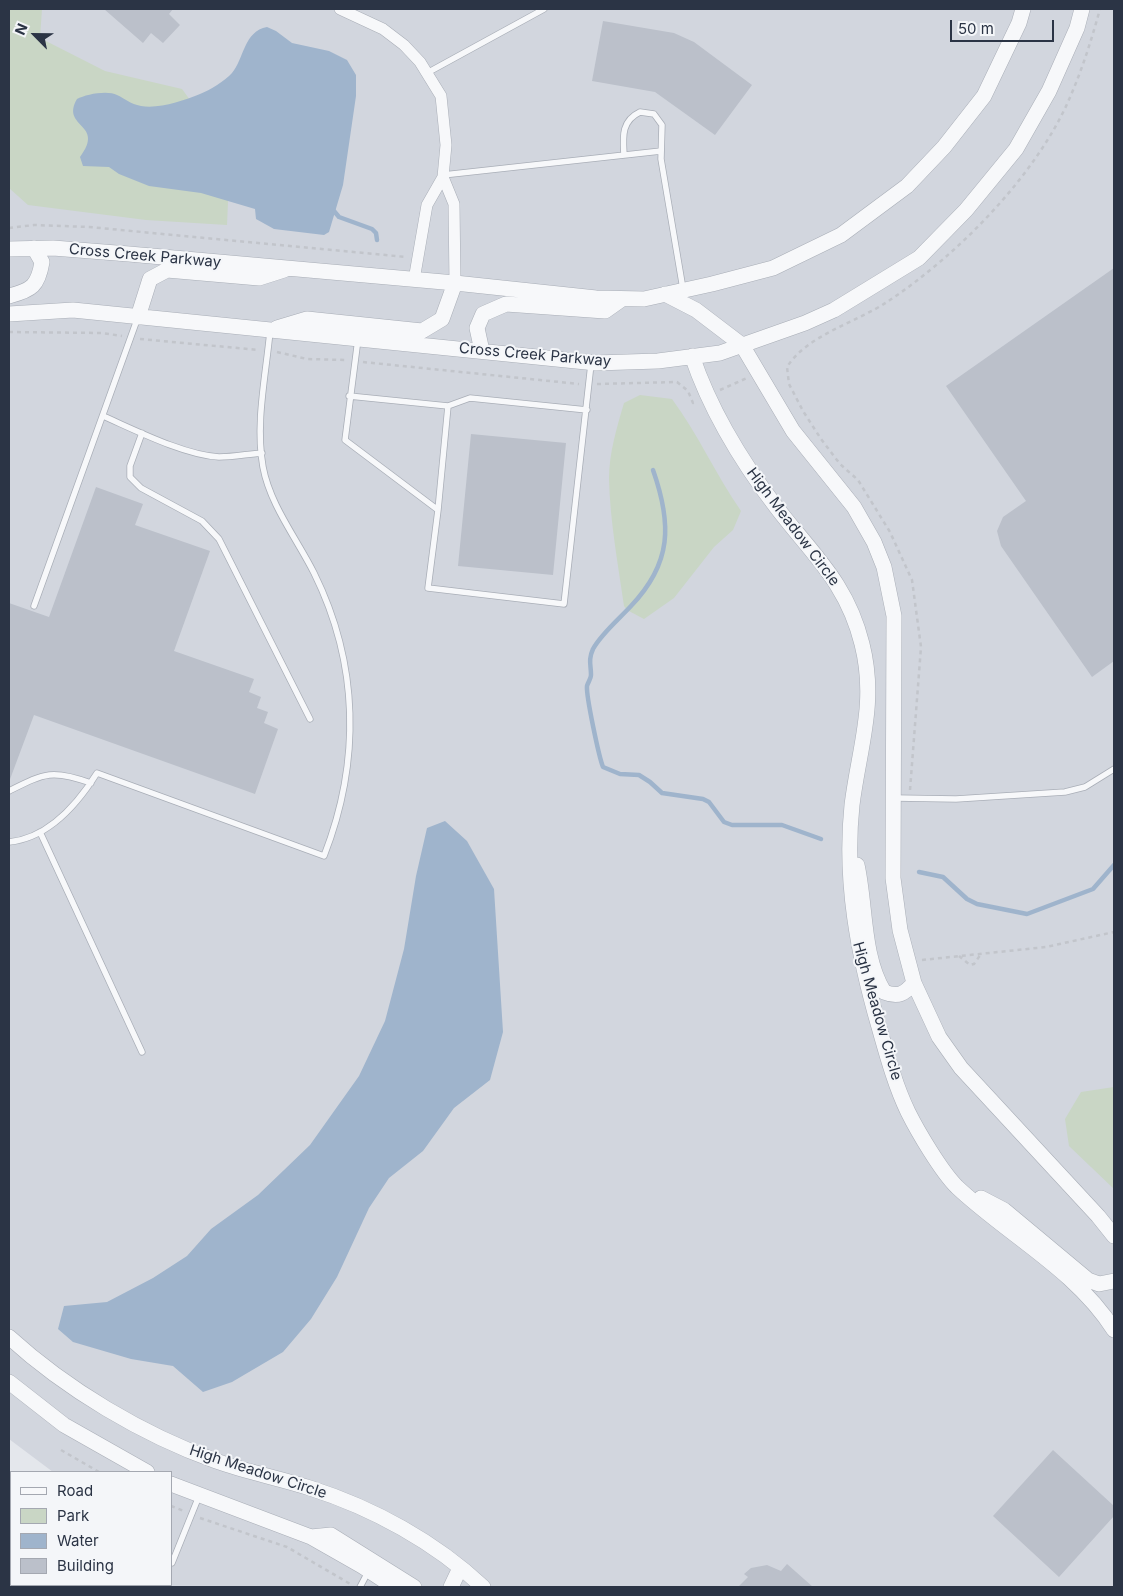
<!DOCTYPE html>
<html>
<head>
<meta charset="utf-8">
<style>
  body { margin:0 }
  #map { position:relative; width:1123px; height:1596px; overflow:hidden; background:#e4e7ec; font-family:Inter,sans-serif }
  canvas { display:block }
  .frame { position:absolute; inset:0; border:10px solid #2b3445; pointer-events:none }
  .legend { position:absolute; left:10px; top:1471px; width:162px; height:115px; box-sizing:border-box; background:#f4f6f9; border:1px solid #a4a8b1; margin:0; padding:6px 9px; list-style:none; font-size:15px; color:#2b3445 }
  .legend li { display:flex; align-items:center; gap:10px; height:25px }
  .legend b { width:25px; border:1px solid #a4a8b1 }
  .north { position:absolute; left:10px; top:10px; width:50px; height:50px; -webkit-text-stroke:4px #f4f6f9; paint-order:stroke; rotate:293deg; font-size:14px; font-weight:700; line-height:20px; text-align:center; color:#2b3445 }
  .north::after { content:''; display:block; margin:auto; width:18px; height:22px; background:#2b3445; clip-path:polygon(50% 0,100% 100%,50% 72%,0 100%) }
  .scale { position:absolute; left:950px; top:20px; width:104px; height:22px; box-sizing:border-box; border:2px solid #2b3445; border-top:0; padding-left:6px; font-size:15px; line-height:18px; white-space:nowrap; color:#2b3445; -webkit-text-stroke:4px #f4f6f9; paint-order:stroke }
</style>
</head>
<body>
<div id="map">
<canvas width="1123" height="1596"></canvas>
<div class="frame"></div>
<ul class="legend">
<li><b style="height:6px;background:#f7f8fa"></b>Road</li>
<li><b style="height:14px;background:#c9d6c5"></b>Park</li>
<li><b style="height:14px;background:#9fb4cc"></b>Water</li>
<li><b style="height:14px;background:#bbc0ca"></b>Building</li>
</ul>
<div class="north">N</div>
<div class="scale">50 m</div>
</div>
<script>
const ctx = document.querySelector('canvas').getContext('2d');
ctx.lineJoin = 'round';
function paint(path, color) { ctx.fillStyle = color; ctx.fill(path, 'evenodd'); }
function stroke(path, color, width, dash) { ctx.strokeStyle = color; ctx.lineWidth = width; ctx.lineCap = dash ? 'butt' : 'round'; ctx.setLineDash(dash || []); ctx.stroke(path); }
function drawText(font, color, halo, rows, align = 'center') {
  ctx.font = font + ' Inter,sans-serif'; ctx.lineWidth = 4; ctx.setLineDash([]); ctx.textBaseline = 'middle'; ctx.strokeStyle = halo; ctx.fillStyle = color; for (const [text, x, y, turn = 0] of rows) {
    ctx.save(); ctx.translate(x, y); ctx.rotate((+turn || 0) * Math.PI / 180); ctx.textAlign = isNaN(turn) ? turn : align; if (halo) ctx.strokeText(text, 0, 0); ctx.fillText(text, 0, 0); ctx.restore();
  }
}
const built = new Path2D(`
  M9,9h1105v1578h-1077l1,-2h133v-113h-118l-44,-33z`);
const green = new Path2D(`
  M9,9h33l-2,29 65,33 77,18 48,66 -3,70 -81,-5 -118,-15 -19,-17z
  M640,395l32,4c26,35 44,76 69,112l-8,19 -19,17 -40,51 -30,21 -17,-9 -3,-4c-6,-42 -14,-85 -15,-127 0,-26 8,-52 15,-76z
  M1114,1087v102l-45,-43 -4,-27 16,-27z`);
const water = new Path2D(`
  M267,27l9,4 16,12 37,8 18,9 9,15v21l-13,89 -14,47 -5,3 -50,-6 -18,-10 -1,-10 -54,-16 -52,-7 -30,-12 -10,-7 -26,-1 -3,-9c26,-34 -20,-29 -3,-58 9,-5 31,-9 40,-4 9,4 13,9 24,11 18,3 42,-5 59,-12 10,-4 25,-13 32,-21 12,-14 12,-42 35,-46z
  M445,821l22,20 27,48 9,143 -13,48 -36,28 -31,43 -34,27 -20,30 -32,69 -26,42 -28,33 -51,30 -29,10 -30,-26 -42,-7 -58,-17 -15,-13 6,-23 43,-4 46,-24 34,-22 24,-27 47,-34 52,-50 49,-69 26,-55 19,-72 12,-73 11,-48z`);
const stream = new Path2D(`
  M334,211l5,6 33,12 4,4 1,7
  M653,470c19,54 19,93 -22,136 -12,13 -30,28 -38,43 -5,11 -2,16 -2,26 0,4 -3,7 -4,11 -1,10 12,71 16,81l17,7 19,1 11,7 12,11 41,6 6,3 15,20 8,3h50l39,14
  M919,872l24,5 24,22 10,5 50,10 66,-25 21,-24`);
const building = new Path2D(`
  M104,9h69l-4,5 11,11 -17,18 -12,-10 -8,10z
  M603,21l71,12 20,9 58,43 -37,50 -60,-43 -63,-11z
  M1114,268v393l-22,16 -91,-131 -4,-15 6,-14 23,-16 -80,-115z
  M471,434l95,9 -13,132 -95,-9z
  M96,487l47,17 -8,21 75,26 -36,100 80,28 -5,13 12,5 -4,11 11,4 -4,11 14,6 -23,65 -221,-79 -25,67v-179l40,14z
  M1053,1450l61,56v10l-55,61 -66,-61z
  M787,1564l26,23h-75l10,-10 -4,-3 7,-6 16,-3 14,6z`);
const path = new Path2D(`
  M9,228l25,-3 55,2 317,30
  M9,332l93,1 20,3
  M140,339l119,11
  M277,352l30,7 38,1
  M363,362l216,22
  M597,384l80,-2 11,9 5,12 2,-1
  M720,390l27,-12
  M910,790l11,-143 -9,-67 -22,-48 -32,-52 -18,-16 -19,-25 -18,-28 -14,-27 -2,-17c20,-32 70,-45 100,-65 71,-47 151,-128 184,-207 12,-28 21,-57 29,-86
  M959,956l11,9 4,-1 7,-10
  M922,960l124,-13 68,-15
  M61,1450l38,22
  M171,1506l13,5
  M200,1518l87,29 65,38`);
const service = new Path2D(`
  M427,73l117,-64
  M624,155c-1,-18 -3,-34 16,-43l14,2 8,11 -1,34 22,130
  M443,175l218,-24
  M358,339l-13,101 93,70 -10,78 136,16 27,-240
  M349,396l99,10 22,-8 117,12
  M103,416c32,14 81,39 116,41 14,0 29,-3 43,-4
  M142,433l-12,33v11l11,11 61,33 17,18 91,180
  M438,510l10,-104
  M34,606l104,-289
  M9,791c36,-18 43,-22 82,-8
  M895,798l61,1 109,-7 20,-5 29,-18
  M40,832l102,220
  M9,842c40,-4 68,-37 88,-69l227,83c37,-95 35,-192 -10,-283 -17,-34 -44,-68 -51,-106 -8,-44 3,-92 7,-136
  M172,1563l27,-67
  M360,1587l8,-15`);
const minor = new Path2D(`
  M340,9l43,20 21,16 16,17 21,34 5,49 -3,32 -16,28 -13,75
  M443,177l11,27 1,79`);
const tertiary = new Path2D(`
  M9,249l44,-1 76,6 326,29 141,15 48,1 68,-15 61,-16 68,-33 66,-49 37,-39 40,-51 35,-73 4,-14
  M665,294l31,16 46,35 51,86 61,76 20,35 10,25 10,49 -1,262 7,52 14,53 25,54 22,31 137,148 16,20
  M9,296c23,-6 29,-10 33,-34l-8,-14
  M9,314l64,-4 523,53 62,-2 62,-8 85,-30 29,-13 85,-52 47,-48 50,-61 33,-58 28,-63 5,-19
  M138,317l12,-38 17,-9 92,8 25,-8
  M277,328l30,-9 115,12 20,-12 13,-36
  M482,351l-5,-23 6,-14 23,-10 99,7 17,-12
  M692,356c19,56 49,105 85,152 36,47 70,75 85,136 15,59 -3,104 -10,161 -8,76 6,149 27,222 8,28 16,58 29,85 10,20 33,59 49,75 51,48 119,83 157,143
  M857,865c9,40 5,91 27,127 15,6 21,1 30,-9
  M981,1198l23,12 84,70 11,4 15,-3
  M9,1337c57,52 134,98 207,124 31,11 63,17 94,27 63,20 125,54 173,99
  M9,1382l55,43 83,47
  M171,1484l140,53 51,29 32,21
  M311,1537l20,-2 83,52
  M451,1587l9,-19`);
const streetNames = [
  ["Cross Creek Parkway",145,256,5],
  ["Cross Creek Parkway",535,355,5],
  ["High Meadow Circle",793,527,53],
  ["High Meadow Circle",877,1011,74],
  ["High Meadow Circle",258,1472,18]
];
paint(built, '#d2d6de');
paint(green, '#c9d6c5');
paint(water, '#9fb4cc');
stroke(stream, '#9fb4cc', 4.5);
paint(building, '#bbc0ca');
stroke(service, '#a9aeb7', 7);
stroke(minor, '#a9aeb7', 12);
stroke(tertiary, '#a9aeb7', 16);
stroke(path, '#c2c5cb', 2.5, [4, 4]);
stroke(service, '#f7f8fa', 5.5);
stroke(minor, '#f7f8fa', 11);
stroke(tertiary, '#f7f8fa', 15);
drawText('15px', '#2b3445', '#f4f6f9', streetNames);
</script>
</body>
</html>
